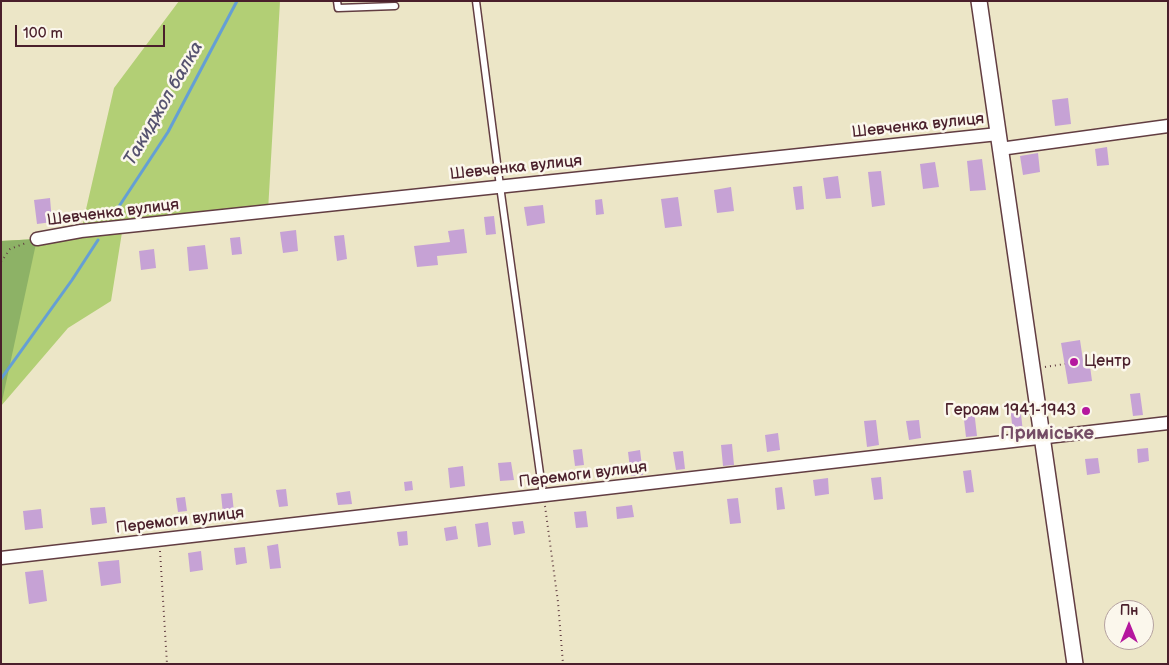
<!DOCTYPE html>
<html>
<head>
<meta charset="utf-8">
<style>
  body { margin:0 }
  #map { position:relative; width:1169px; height:665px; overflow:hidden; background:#ece6c7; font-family:"Balsamiq Sans",sans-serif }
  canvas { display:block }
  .frame { position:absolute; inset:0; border:2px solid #4a1f2b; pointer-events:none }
  .north { position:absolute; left:1104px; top:600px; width:50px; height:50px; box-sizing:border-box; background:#fbf7ec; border:1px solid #b4a19f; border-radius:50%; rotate:0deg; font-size:14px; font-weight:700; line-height:20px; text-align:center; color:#4a1f2b }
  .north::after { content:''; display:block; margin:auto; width:18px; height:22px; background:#b5179e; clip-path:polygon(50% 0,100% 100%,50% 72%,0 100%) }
  .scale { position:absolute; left:15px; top:25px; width:150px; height:22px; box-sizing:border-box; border:2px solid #4a1f2b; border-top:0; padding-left:6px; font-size:15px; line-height:18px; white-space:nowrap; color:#4a1f2b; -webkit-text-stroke:4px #fbf7ec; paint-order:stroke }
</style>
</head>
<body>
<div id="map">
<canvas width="1169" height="665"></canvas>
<div class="frame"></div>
<div class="north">Пн</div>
<div class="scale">100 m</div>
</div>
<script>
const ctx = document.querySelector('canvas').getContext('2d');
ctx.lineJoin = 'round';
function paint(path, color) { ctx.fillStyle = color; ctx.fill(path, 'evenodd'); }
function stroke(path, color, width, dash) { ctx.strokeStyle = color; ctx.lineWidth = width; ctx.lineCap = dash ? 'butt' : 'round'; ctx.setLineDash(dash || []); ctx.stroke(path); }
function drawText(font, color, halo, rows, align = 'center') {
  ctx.font = font + ' "Balsamiq Sans",sans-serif'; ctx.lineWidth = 5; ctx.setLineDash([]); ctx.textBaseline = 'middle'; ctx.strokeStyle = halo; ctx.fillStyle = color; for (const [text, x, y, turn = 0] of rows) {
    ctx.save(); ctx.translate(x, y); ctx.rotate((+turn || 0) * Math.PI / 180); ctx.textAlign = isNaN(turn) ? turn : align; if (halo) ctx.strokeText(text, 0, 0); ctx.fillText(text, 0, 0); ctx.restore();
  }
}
const green = new Path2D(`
  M179,1h101l-12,210 -145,15 -12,75 -43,27 -67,78v-165l36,-2 44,-8 33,-143z`);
const forest = new Path2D(`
  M37,239l-36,167v-165z`);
const stream = new Path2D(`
  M112,217l56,-85 69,-131
  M1,379l71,-99 26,-40`);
const building = new Path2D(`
  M1068,98l3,26 -16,2 -3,-26z
  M1107,147l2,18 -12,1 -2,-17z
  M1038,153l2,19 -17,3 -3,-19z
  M982,159l4,31 -16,1 -3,-30z
  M935,162l4,25 -16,2 -3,-25z
  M881,171l4,34 -13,2 -4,-35z
  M838,176l3,22 -15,1 -3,-21z
  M802,186l2,23 -8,1 -3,-23z
  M731,187l3,24 -17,2 -3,-23z
  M678,197l4,29 -17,2 -4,-29z
  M50,198l2,24 -15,2 -3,-24z
  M602,199l2,15 -8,1 -1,-15z
  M543,205l2,18 -18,3 -3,-19z
  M494,216l2,18 -10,1 -2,-18z
  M464,229l3,24 -30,3 1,9 -21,2 -3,-21 36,-4 -2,-11z
  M296,230l2,21 -15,2 -3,-21z
  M344,235l3,24 -10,2 -3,-25z
  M240,237l2,17 -10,1 -2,-17z
  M205,245l3,24 -19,2 -2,-24z
  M154,249l2,19 -15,2 -2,-19z
  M1080,340l4,27 6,-1 2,15 -24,3 -7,-41z
  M1140,393l3,22 -10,1 -3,-22z
  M1020,405l3,27 -10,1 -3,-27z
  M974,410l3,26 -11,1 -3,-26z
  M876,420l3,25 -12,2 -3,-26z
  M919,420l2,18 -12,2 -3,-19z
  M778,433l2,17 -13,2 -2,-17z
  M732,444l2,21 -11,1 -2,-21z
  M1148,448l1,13 -11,2 -1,-14z
  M582,449l2,16 -9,1 -2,-16z
  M640,450l3,25 -12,1 -3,-24z
  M683,451l2,18 -9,1 -3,-18z
  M1098,458l2,15 -13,2 -2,-16z
  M511,462l3,18 -14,1 -2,-18z
  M463,466l2,20 -15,2 -2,-20z
  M971,470l3,22 -8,1 -3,-22z
  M881,477l2,22 -9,1 -3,-22z
  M828,478l1,16 -14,2 -2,-16z
  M412,481l1,9 -8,1 -1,-9z
  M782,487l3,22 -8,1 -2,-22z
  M286,489l2,17 -9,1 -3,-17z
  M350,491l2,13 -14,1 -2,-12z
  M232,493l2,19 -11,2 -2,-20z
  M185,497l2,14 -9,1 -2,-14z
  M738,498l3,25 -11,1 -3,-25z
  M632,505l2,12 -17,2 -1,-12z
  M105,507l2,16 -15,2 -2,-17z
  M41,509l2,19 -18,2 -2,-19z
  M586,511l2,16 -12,1 -2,-16z
  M523,521l2,12 -11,2 -2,-13z
  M488,522l3,23 -13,2 -3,-23z
  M456,526l2,13 -12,2 -2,-13z
  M407,531l1,14 -9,1 -2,-14z
  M278,544l3,24 -11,1 -3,-23z
  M245,547l2,16 -11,2 -2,-17z
  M201,551l2,19 -13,2 -2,-19z
  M119,560l2,23 -20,3 -3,-24z
  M43,570l4,31 -18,3 -4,-32z`);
const path = new Path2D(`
  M1,262l9,-13 16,-6
  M1045,367l20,-3
  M545,506l13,96 5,62
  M160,551l7,113`);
const service = new Path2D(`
  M337,1l1,7 57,-2
  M476,1l24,185 43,309`);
const minor = new Path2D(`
  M1000,149l168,-23
  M37,239l44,-8 917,-97
  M1,558l1167,-135`);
const tertiary = new Path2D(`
  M979,1l96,663`);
const markers = [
  [1074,362,5,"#b5179e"],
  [1086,411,5,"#b5179e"]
];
const streetNames = [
  ["Шевченка вулиця",918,126,-6],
  ["Шевченка вулиця",516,168,-6],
  ["Шевченка вулиця",113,213,-7],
  ["Перемоги вулиця",583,475,-7],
  ["Перемоги вулиця",180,521,-7]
];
const poiNames = [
  ["Центр",1084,362],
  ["Героям 1941-1943",1076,411,"right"]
];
const waterNames = [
  ["Такиджол балка",164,104,-60]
];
const quarterNames = [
  ["Приміське",1047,434]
];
paint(green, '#b2cf75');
paint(forest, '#8db266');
stroke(stream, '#659fd4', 3);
paint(building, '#c6a2d5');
stroke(service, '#623d42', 9);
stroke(minor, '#623d42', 15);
stroke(tertiary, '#623d42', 18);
stroke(path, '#623d42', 2, [1, 4]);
stroke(service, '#fff', 6);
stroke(minor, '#fff', 12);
stroke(tertiary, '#fff', 15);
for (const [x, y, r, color] of markers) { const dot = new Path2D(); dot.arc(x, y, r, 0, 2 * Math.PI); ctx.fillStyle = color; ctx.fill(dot); stroke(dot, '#fbf7ec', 2); }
drawText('16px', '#4a1f2b', '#fbf7ec', streetNames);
drawText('16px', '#4a1f2b', '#fbf7ec', poiNames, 'left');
drawText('italic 18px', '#55526f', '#fbf7ec', waterNames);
drawText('bold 19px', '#754d66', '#fbf7ec', quarterNames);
</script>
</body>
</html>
